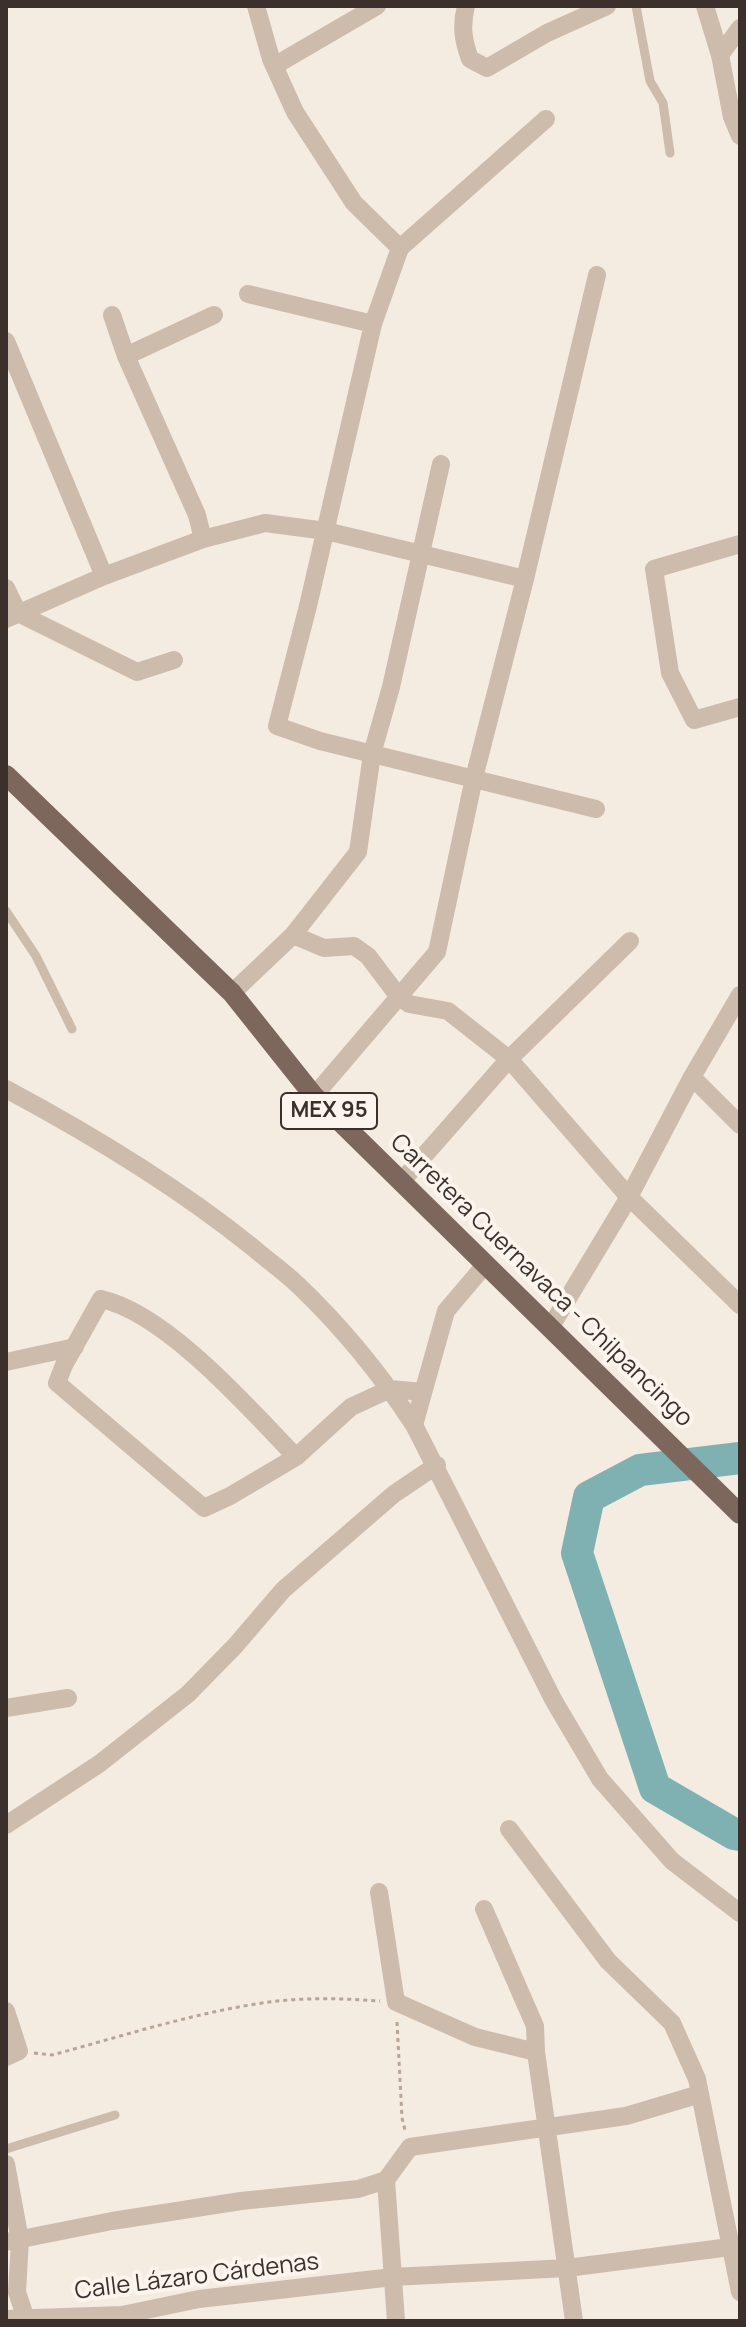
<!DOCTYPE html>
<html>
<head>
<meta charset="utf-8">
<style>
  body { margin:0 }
  #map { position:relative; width:746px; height:2327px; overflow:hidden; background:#f4ebe1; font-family:Manrope,sans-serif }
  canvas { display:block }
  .frame { position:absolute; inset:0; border:8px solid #3b302b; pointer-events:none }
</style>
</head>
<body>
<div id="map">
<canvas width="746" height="2327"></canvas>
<div class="frame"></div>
</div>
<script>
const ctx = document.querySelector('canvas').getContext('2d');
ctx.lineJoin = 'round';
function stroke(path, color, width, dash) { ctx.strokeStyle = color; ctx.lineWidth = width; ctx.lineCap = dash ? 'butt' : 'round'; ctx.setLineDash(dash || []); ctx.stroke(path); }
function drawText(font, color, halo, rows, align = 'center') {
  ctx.font = font + ' Manrope,sans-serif'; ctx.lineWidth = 8; ctx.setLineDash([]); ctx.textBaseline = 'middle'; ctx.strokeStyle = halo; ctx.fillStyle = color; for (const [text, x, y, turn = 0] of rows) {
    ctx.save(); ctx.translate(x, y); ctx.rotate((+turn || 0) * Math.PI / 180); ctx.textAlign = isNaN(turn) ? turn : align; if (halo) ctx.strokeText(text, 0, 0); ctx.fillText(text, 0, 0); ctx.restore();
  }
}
const river = new Path2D(`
  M740,1458l-100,12 -51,27 -12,56 78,235 79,46 6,1`);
const path = new Path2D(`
  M397,2022l5,96 3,12
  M34,2053l18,2c67,-18 135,-40 204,-51 41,-7 83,-6 124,-3`);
const service = new Path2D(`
  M636,6l14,75 13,22 7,50
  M6,911l30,45 36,73
  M6,2149l109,-34`);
const minor = new Path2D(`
  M256,6l15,53 24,53 59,91 46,45
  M466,6c-5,20 -3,34 4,53l17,9 60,-35 60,-27
  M705,6l15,49 12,62 8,19
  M720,55l20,-27
  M274,66l103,-60
  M546,119l-146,129 -27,76 -65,282 -31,120 43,15 276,68
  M248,294l125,30
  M112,315l14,41 71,159 6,24
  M6,341l98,235
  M126,356l88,-41
  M740,544l-86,25 16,104 24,47 46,-13
  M6,588l12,25 119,59 37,-12
  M6,619l98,-43 99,-37 62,-16 61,8 199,48
  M293,935l65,-83 14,-98 19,-67 50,-223
  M232,993l61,-58 31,13 30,-2 14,10 31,41 10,7 39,7 61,48 120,138 111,108
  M692,1077l48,48
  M6,1089c86,46 169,96 245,157 15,13 32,25 47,39 43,41 83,90 116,140l140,276 46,78 72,82 68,52
  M314,1096l123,-144 37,-174 51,-199 72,-304
  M401,1182l108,-123 121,-118
  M550,1328l79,-131 63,-120 48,-82
  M6,1362l69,-15
  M414,1425l32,-114 39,-46
  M296,1457c-46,-48 -130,-144 -195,-158l-37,66 -7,18 147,125 26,-12 66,-39 55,-50 39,-18 33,3
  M6,1708l62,-10
  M6,1825l93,-61 89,-70 47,-48 48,-56 111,-96 43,-29
  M509,1829l99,132 64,62 25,56 43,213
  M379,1892l17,110 79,35 61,15
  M484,1909l51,117 1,26 38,269
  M6,2011l13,40 -13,6
  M6,2164l14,76 -3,52 9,27
  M386,2180l10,141
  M6,2242l106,-21 129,-20 117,-12 28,-9 24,-33 216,-31 74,-22
  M6,2319l116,-4 77,-16 194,-22 174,-9 163,-21`);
const primary = new Path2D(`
  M6,775l226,218 82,103 426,418`);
const shields = [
  [329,1111,96]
];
const shieldNames = [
  ["MEX 95",329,1111]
];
const streetNames = [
  ["Carretera Cuernavaca - Chilpancingo",541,1281,44],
  ["Calle Lázaro Cárdenas",197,2277,-7]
];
stroke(river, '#7fb0b2', 32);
stroke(path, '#b9a596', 3, [4, 4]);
stroke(service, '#cdbbac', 9);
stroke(minor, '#cdbbac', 18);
stroke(primary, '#7d675c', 20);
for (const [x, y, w] of shields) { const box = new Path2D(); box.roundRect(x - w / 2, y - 18, w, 36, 6); ctx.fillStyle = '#fbf5ee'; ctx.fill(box); stroke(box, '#3b302b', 2); }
drawText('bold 22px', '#3b302b', null, shieldNames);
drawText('24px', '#3b302b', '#fbf5ee', streetNames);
</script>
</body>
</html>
